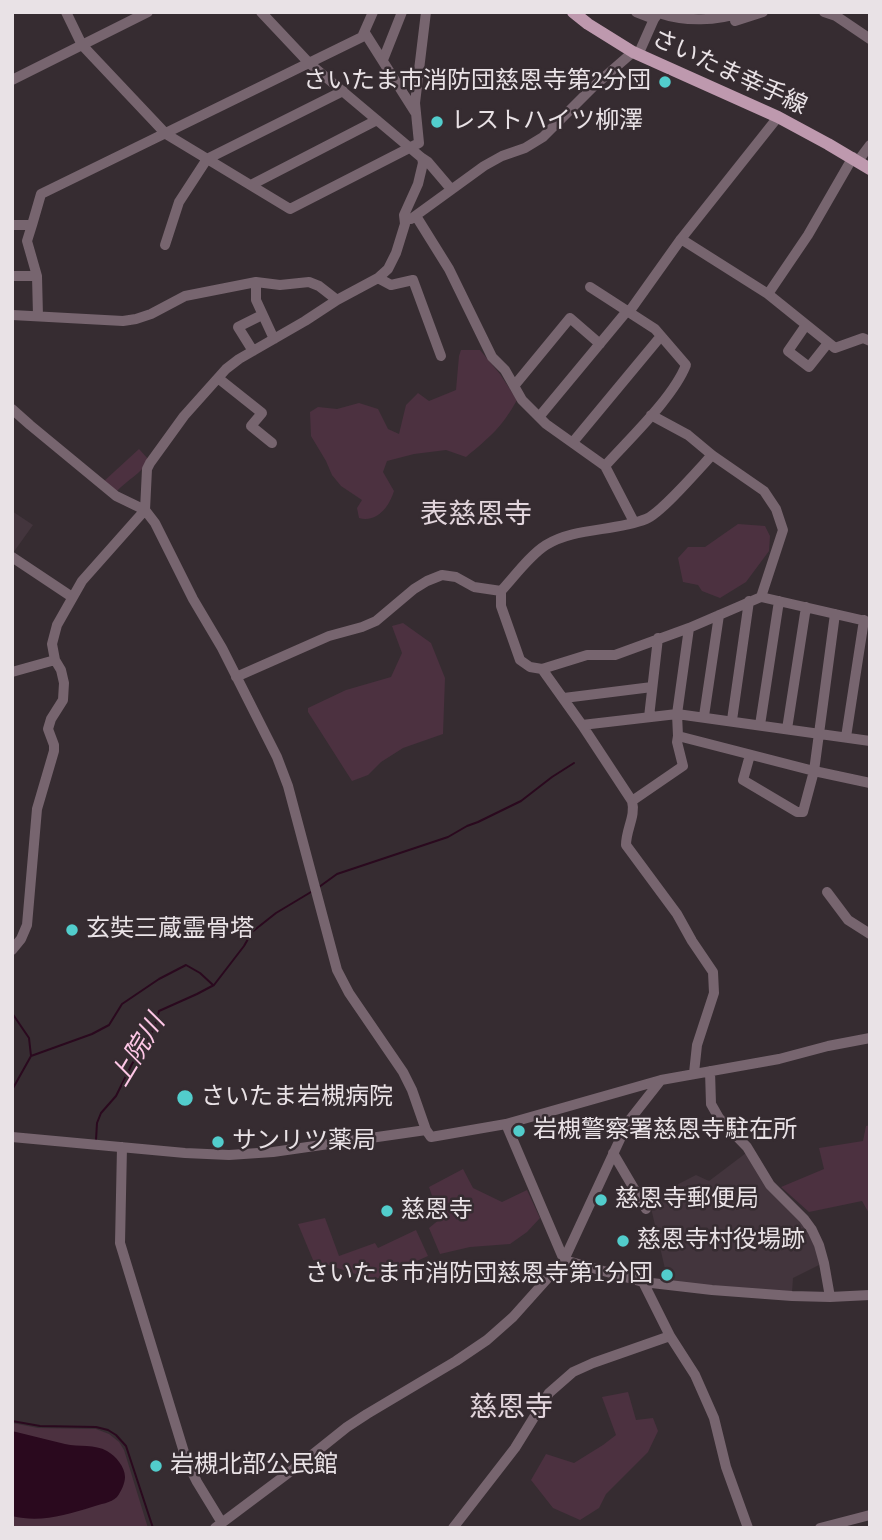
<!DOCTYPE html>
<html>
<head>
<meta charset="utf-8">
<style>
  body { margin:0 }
  #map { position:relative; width:882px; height:1540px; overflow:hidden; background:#362c31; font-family:"Source Serif 4",serif }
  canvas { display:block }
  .frame { position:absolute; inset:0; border:14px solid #e9e2e6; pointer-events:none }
</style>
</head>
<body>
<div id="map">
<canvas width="882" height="1540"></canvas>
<div class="frame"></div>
</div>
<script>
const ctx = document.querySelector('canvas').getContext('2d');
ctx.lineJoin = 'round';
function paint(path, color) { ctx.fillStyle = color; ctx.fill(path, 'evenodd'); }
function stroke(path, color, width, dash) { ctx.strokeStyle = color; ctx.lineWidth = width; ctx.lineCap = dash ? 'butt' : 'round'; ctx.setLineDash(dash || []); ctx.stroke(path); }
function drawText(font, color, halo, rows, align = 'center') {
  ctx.font = font + ' "Source Serif 4","Noto Sans JP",serif'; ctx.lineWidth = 5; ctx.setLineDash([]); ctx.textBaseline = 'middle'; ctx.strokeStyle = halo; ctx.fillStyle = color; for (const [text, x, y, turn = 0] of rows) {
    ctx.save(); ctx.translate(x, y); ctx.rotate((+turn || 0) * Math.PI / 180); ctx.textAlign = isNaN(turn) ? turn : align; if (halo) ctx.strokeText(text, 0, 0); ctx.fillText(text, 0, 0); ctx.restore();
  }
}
const built = new Path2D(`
  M12,511l21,14 -20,28h-1z
  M746,1153l64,78 11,33 -28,14 -1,15 -120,-10 -2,-14h-5l-16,-70 47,-24 13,6z`);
const green = new Path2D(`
  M461,350h19l20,24 17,26c-15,27 -27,37 -51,57l-20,-7 -32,4 -27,7 -4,11 11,19c-5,16 -17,32 -35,27l-2,-10 5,-8 -21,-14 -9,-11 -6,-14 -15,-25 -1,-24 8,-5 19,2 22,-6 19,6 10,20 11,5 7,-29 12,-12 11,8 27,-11 3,-34z
  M139,449l10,11c-9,15 -21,19 -33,32l-13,-10z
  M738,524l27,2 5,10 -1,15 -23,31 -26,16 -18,-7 -4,-6 -15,-3 -5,-24 10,-11h17z
  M403,623l28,20 14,35 -2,56 -40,14 -22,14 -13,13 -16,6 -44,-69v-4l38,-18 45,-13 11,-24 -10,-27z
  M870,1125v90l-8,-14 -53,11 -28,-25 43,-18 -5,-21 44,-7 3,-15z
  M463,1169l10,19 29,14 25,-12 13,28 -13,14 -17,12 -40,3 -30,7 -11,-26 11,-9 -11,-32z
  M325,1218l14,38 36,-13 3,5 38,-18 12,26 -54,24 -61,-20 -15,-36z
  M628,1392l8,28 17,-2 5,13 -10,21 -42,42 -7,14 -19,12 -27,-12 -22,-28 15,-26 28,9 29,-18 13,-10 -14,-38z
  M12,1423l26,5 58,1 13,5 10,8 5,8 24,78h-136z`);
const water = new Path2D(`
  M12,1431c18,4 35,9 53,13 14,3 30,0 42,7 9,5 18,16 18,26 0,6 -4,15 -8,20 -6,6 -17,7 -25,10 -26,8 -52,16 -80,9z`);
const stream = new Path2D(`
  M319,887l18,-13 111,-37 19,-11 11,-4 43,-21 31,-24 22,-14
  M12,1013l17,25 2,18 -19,34
  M31,1056l61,-22 17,-9 13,-21 37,-25 27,-14 14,8 13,12
  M96,1140l1,-17 4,-10 15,-17 16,-32 22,-35 5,-18 38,-17 17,-9 30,-39 8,-14 24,-19 35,-21
  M12,1421l28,5 56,1 12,3 8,5 10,11 27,82`);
const minor = new Path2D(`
  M66,12l16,33 84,89 124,75 129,-66 -4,-40 11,-91
  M636,12l18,7
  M824,12l12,4 34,23
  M659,13c26,9 58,8 84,-1
  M735,21l28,-9
  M365,33l50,79
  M638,55l16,-36 5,-7
  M383,60l19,-48
  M12,80l136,-68
  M422,158l6,4 23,27
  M858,161l12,-16
  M251,185l126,-65
  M416,216l33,53 43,88 13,13 17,30 24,24 59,42 29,56
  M411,219l73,-53 18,-10 23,-8 18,-11 51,-51 39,-34
  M12,225h20l9,-31 321,-157 11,-25
  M32,225l-5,16 10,35 1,40
  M681,239l87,55 67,54 28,-10 7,3
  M165,245l14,-43 28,-43 136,-68
  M12,276h25
  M378,278l13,7 22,-5 28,76
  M256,282v18l18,39
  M590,287l65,42 31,36c-13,33 -57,74 -81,101
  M768,294l40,-59 45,-78
  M629,312l52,-73 97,-122
  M12,315l111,6 13,-2 15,-5 34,-18 71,-14 24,3 29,-3 10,4 18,14
  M806,325l-18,26 21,16 19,-24
  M253,351l-15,-24 24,-12
  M218,378l44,35 -11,13 21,17
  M514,386l56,-68 30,26
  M12,409l18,16 86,71 29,14 10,13 38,76 29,49 55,109 11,29 49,184 12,23 54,79 9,18 14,40 5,7 75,-13 155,-44 118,-21 49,-13 42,-8
  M651,415l37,20 24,20 52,36 12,18 7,21 -22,67
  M539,417l88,-106
  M573,442l88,-106
  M712,455c-14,15 -51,58 -66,64 -32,13 -71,8 -100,26 -16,10 -32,32 -45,46v15l19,54 10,7 12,2 45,-14h28l74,-27 72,-31 109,25
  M12,557l60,40
  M689,628l-12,86 1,22 136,35 56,12
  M542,669l40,56 50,76c4,15 -6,28 -6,44l51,69 15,27 21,31 1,21 -17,52 -3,28
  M12,672l43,-12
  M236,677l93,-41 33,-9 14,-6 38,-32 13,-8 15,-6 14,2 18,10 27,4
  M564,698l88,-11
  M704,716l15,-101
  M649,717l9,-79
  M732,720l17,-119
  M582,725l95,-11 193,27
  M760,725l19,-124
  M787,729l19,-122
  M846,737l18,-117
  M750,755l-7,25 54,32h6l11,-41 21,-157
  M632,801l51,-35 -6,-24 1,-6
  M827,892l21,28 22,14
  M12,950l9,-11 6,-14 10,-116 17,-58v-6l-6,-16 3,-10 12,-19 1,-17 -3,-13 -6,-10 -3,-16 5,-19 25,-44 63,-71 2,-41 3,-6 34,-47 42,-47 13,-10 66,-38 32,-21 41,-22 10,-9 8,-16 9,-29 -1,-9 14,-31 5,-21 -1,-5 -113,-95 -48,-51
  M710,1071l1,33 8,14 28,29 23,38 34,34 8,11 7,15 5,18 6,34
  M506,1124l58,136
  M12,1137l173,16 44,2 44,-3 153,-22
  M122,1147l-2,96 67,219 10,20 25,41
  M613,1153l33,56
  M564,1260l79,22 69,8 80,6 38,1 40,-2
  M643,1282l27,54 25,39 19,43 12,49 22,61
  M215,1528l92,-69 40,-32 20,-13 89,-53 31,-21 26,-23 51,-57 64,-138 33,-42
  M453,1528l62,-80 34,-55 24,-21 20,-9 77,-27
  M820,1528l50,-13`);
const major = new Path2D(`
  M573,12l15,12 45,28 145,65 50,27 42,25`);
const markers = [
  [665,82,7,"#52cdcc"],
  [437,122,7,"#52cdcc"],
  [72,930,7,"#52cdcc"],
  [185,1098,9,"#52cdcc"],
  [519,1131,7,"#52cdcc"],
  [218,1142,7,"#52cdcc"],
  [601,1200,7,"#52cdcc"],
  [387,1211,7,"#52cdcc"],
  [623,1241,7,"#52cdcc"],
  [667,1275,7,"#52cdcc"],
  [156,1466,7,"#52cdcc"]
];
const streetNames = [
  ["さいたま幸手線",729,73,25]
];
const poiNames = [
  ["さいたま市消防団慈恩寺第2分団",651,82,"right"],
  ["レストハイツ柳澤",451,122],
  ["玄奘三蔵霊骨塔",86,930],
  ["さいたま岩槻病院",201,1098],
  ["岩槻警察署慈恩寺駐在所",533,1131],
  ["サンリツ薬局",232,1142],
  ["慈恩寺郵便局",615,1200],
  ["慈恩寺",401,1211],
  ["慈恩寺村役場跡",637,1241],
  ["さいたま市消防団慈恩寺第1分団",653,1275,"right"],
  ["岩槻北部公民館",170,1466]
];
const waterNames = [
  ["上院川",139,1051,-59]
];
const quarterNames = [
  ["表慈恩寺",476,516],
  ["慈恩寺",511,1409]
];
paint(built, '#43353d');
paint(green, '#4c3140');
paint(water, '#2a091e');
stroke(stream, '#2a091e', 2);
stroke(minor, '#77656f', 10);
stroke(major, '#be99ae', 12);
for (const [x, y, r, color] of markers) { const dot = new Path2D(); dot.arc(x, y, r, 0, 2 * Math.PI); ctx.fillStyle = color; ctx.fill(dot); stroke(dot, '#362c31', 2.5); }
drawText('24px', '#e9e2e6', '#362c31', streetNames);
drawText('24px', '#e9e2e6', '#362c31', poiNames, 'left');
drawText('italic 26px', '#fec7e6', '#362c31', waterNames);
drawText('28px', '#e2d5dc', '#362c31', quarterNames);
</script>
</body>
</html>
